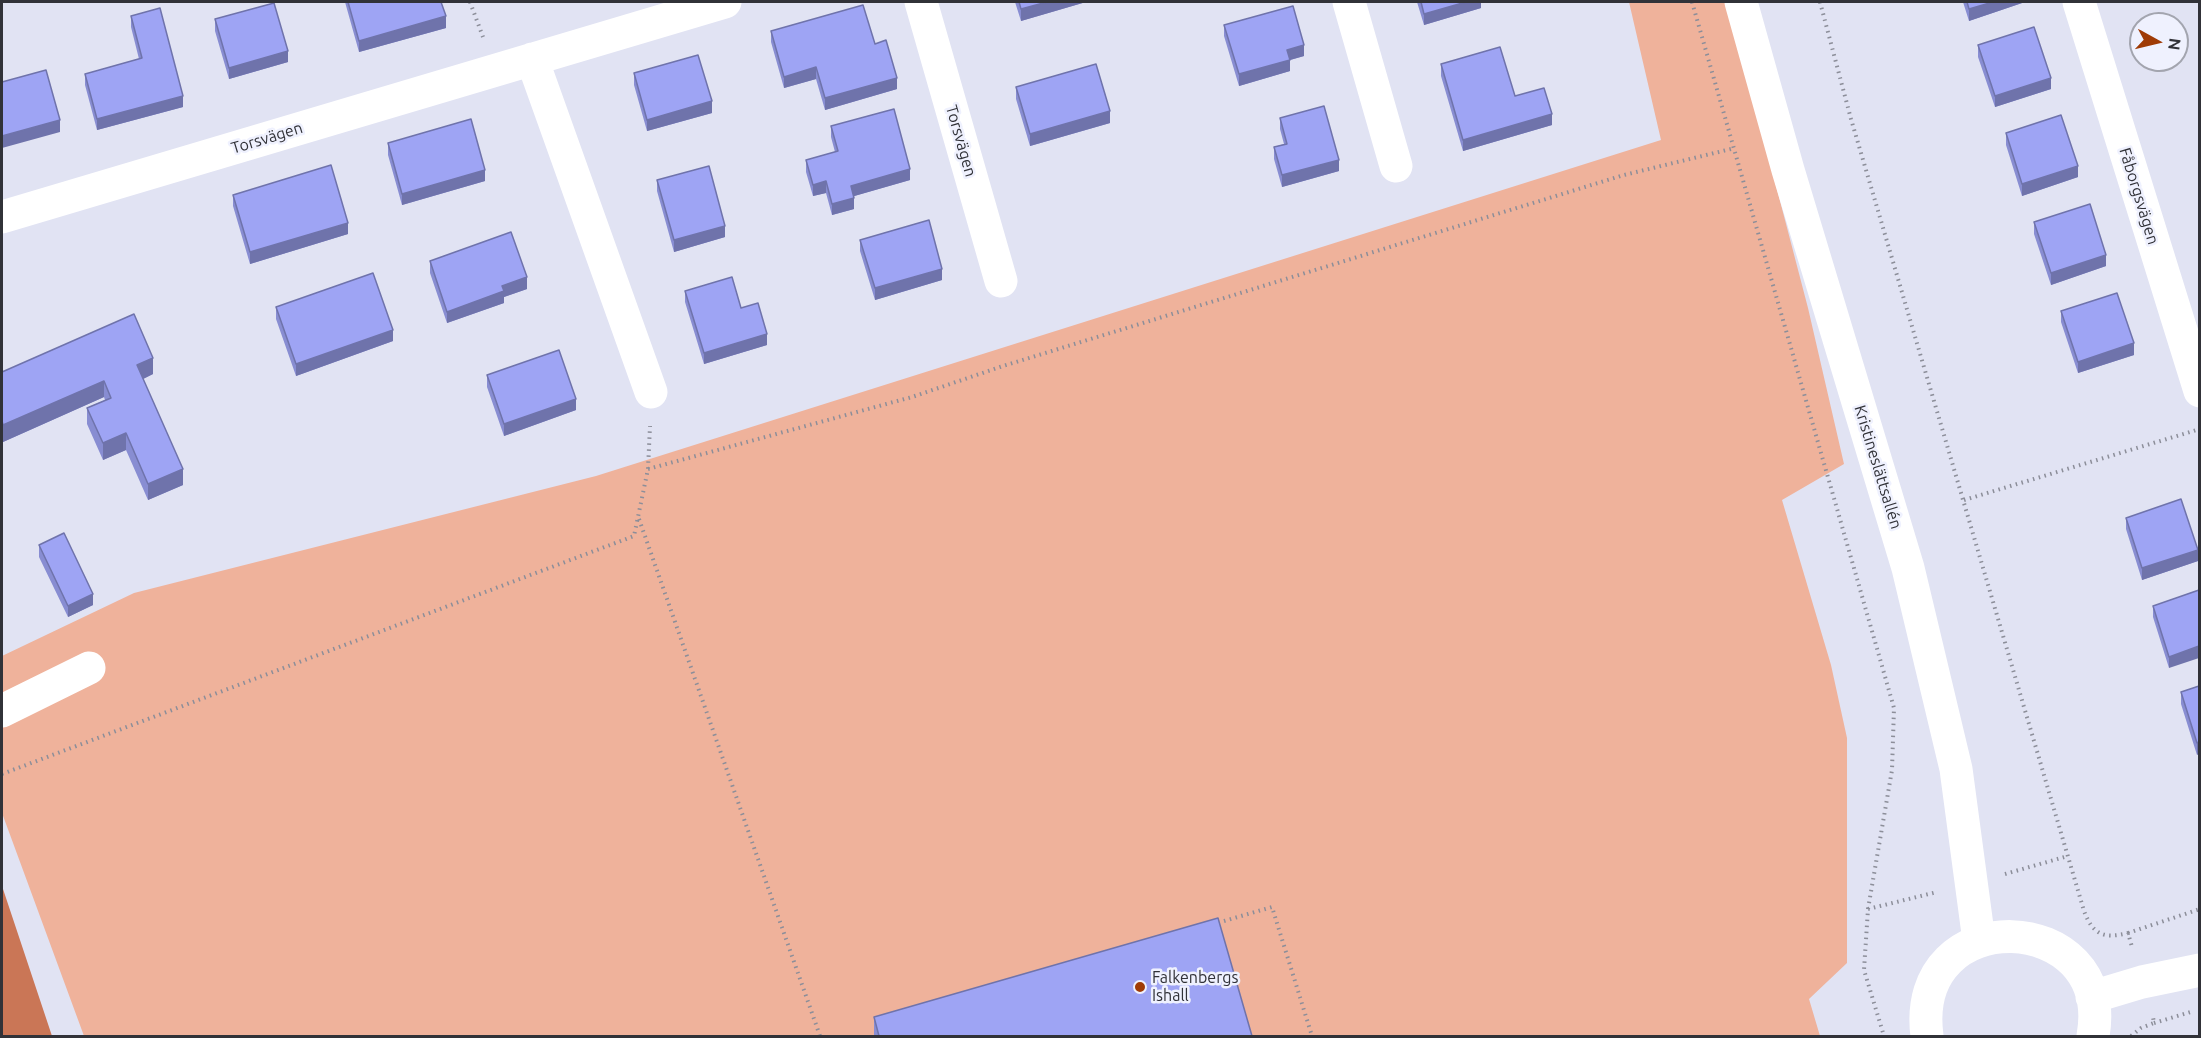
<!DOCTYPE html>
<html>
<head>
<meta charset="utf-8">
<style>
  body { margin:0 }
  #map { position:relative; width:2201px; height:1038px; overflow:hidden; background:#e1e3f3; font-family:Ubuntu,sans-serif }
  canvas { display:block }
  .frame { position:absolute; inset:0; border:3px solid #313238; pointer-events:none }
  .north { position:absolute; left:2129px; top:12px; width:60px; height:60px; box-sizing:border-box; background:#eff1fe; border:2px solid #a3a5af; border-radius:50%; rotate:98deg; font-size:16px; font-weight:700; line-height:24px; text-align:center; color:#313238 }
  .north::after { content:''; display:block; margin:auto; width:21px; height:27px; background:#9f3b06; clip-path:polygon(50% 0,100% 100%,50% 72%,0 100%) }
</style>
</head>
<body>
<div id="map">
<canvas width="2201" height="1038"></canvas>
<div class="frame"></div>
<div class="north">N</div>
</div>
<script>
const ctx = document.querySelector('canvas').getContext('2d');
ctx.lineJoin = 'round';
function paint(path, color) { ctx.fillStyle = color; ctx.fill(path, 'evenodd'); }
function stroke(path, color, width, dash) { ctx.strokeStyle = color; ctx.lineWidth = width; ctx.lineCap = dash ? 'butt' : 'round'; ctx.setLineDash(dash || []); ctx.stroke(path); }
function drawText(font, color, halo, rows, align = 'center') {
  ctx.font = font + ' Ubuntu,sans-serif'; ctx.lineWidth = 5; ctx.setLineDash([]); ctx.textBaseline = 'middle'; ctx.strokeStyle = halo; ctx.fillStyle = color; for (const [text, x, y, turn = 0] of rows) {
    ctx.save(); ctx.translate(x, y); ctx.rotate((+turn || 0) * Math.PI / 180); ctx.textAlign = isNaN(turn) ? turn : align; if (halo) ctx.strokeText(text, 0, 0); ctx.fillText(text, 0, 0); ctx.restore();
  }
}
const green = new Path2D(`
  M1629,2h99l80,306 36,156 -62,36 49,165 16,73v225l-38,36 11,37h-1736l-82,-223v-157l132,-63 462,-117 1065,-336z`);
const water = new Path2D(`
  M2,886l50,150h-50z`);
const path = new Path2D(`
  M470,2l13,35
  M1692,2l202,706 -2,62 -24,139 -4,61 20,66
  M1820,2l31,117 233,792c9,24 20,28 44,22l4,14
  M648,469l264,-72 91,-31 621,-191 111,-27
  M1964,500l236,-71
  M639,519l181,517
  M2,774l632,-238 14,-67 2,-43
  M2005,874l63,-18
  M1868,909l69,-17
  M1224,921l48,-14 40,129
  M2128,933l72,-24
  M2154,1023l40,-12
  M2131,1036l10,-8 13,-5 -1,-6`);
const minor = new Path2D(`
  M921,2l80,279
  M1349,2l47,164
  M1741,2l47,168 120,398 48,201 23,172
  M2079,2l121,389
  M532,59l119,333
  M2,217l723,-215
  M2,711l87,-43
  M2092,997l50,-15 58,-12
  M1927,1036c-18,-137 189,-128 166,0`);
const wall = new Path2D(`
  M345,2h96l5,26 -87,24z
  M1015,2h71l-65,19z
  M1417,2h64v6l-57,17z
  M1963,2h62l-56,19z
  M131,16l52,91 -86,23 -12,-45v-11l54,-15 -8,-32z
  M215,19l73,43 -59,17 -14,-48z
  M1224,25l80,31 -14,4v11l-51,15 -15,-50z
  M771,31l104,13 22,45 -72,21 -9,-31 -32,9 -13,-46z
  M1978,45l73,44 -56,18 -17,-50z
  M1441,64l111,61 -89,26 -22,-75z
  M634,73l78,40 -65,18 -13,-46z
  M1016,87l94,36 -80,23 -14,-47z
  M1280,118l59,53 -57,16 -8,-28v-12l10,-3 -4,-15z
  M831,126l79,54 -56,16v13l-22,6 -6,-22 -13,3 -7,-24v-12l29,-8 -4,-15z
  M2006,133l72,44 -56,19 -16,-51z
  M388,143l97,38 -83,24 -14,-50z
  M657,180l68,57 -51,15 -17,-61z
  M233,195l115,39 -98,30 -17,-58z
  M2034,222l72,44 -55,19 -17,-51z
  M860,240l82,40 -67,20 -15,-49z
  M430,261l97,28 -23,8v6l-57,20 -17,-50z
  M685,291l56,17 26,37 -63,19 -19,-62z
  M276,307l117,34 -97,35 -20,-57z
  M2061,311l73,44 -56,18 -17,-51z
  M2,372l151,2 -10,5 40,106 -35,15 -22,-50 -23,10 -16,-36v-16l18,-8 -1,-3 -101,45 -1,-4z
  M487,375l89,35 -72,26 -17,-49z
  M2126,518l72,43 -56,19 -16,-51z
  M39,545l54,60 -25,12 -29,-60z
  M2199,590l-30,78 -16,-51v-11z
  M2199,686l-2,69 -16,-51v-12z
  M874,1017l378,19h-378z`);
const shadedWall = new Path2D(`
  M1047,2h39l-65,19v-12z
  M1466,2h15v6l-57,17v-11z
  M1993,2h32l-56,19v-12z
  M446,16v12l-87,24v-11z
  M1304,45v11l-14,4v11l-51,15v-12l48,-24z
  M288,51v11l-59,17v-11z
  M816,67v12l-32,9v-11z
  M897,78v11l-72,21v-12z
  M2051,78v11l-56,18v-11z
  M183,96v11l-86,23v-11z
  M712,101v12l-65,18v-11z
  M1110,111v12l-80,23v-12z
  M1552,114v11l-89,26v-11z
  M60,120v12l-58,16v-12z
  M1339,160v11l-57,16v-12z
  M2078,166v11l-56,19v-12z
  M910,169v11l-59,17v-11z
  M485,170v11l-83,24v-11z
  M826,181v12l-13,3v-11z
  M854,198v11l-22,6v-11z
  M348,223v11l-98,30v-12z
  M725,226v11l-51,15v-12z
  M2106,255v11l-55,19v-12z
  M942,269v11l-67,20v-12z
  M527,277v12l-23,8v6l-57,20v-11l55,-26z
  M393,330v11l-97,35v-12z
  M767,334v11l-63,19v-11z
  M2134,343v12l-56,18v-11z
  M153,358v16l-16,8v-17z
  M104,381v16l-101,45v-17z
  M576,399v11l-72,26v-12z
  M126,433v17l-23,10v-17z
  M183,469v16l-35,15v-16z
  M2198,550v11l-56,19v-12z
  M93,594v11l-25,12v-11z
  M2199,646v12l-30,10v-11z
  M2199,742v12l-2,1v-12z`);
const building = new Path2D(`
  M348,2h93l5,14 -87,25z
  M1019,2h28l-26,7z
  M1421,2h45l-42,12z
  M1967,2h26l-24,7z
  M274,3l14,48 -59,17 -14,-49z
  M863,5l12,39 11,-4 11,38 -72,20 -9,-31 -32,10 -13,-46z
  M1293,6l11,39 -17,5 3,10 -51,14 -15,-49z
  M160,8l23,88 -86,23 -12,-45 57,-16 -11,-42z
  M2034,27l17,51 -56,18 -17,-51z
  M1500,47l15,49 29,-8 8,26 -89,26 -22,-76z
  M698,55l14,46 -65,19 -13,-47z
  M1096,64l14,47 -80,23 -14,-47z
  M46,70l14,50 -58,16v-54z
  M1324,106l15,54 -57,15 -8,-28 13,-3 -7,-26z
  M894,109l16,60 -59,17 3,12 -22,6 -6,-23 -13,4 -7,-25 32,-9 -7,-25z
  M2061,115l17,51 -56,18 -16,-51z
  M471,119l14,51 -83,24 -14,-51z
  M331,165l17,58 -98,29 -17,-57z
  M709,166l16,60 -51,14 -17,-60z
  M2090,204l16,51 -55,18 -17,-51z
  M929,220l13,49 -67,19 -15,-48z
  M511,232l16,45 -25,9 2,5 -57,21 -17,-51z
  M373,273l20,57 -97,34 -20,-57z
  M732,277l9,31 17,-5 9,31 -63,19 -19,-62z
  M2117,293l17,50 -56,19 -17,-51z
  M134,314l19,44 -16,7 46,104 -35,15 -22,-51 -23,10 -16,-35 24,-10 -7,-17 -101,44 -1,-4v-49z
  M559,350l17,49 -72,25 -17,-49z
  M2181,499l17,51 -56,18 -16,-50z
  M64,533l29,61 -25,12 -29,-61z
  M2199,590v56l-30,11 -16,-51z
  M2199,686v56l-2,1 -16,-51z
  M1218,918l34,118h-373l-5,-19z`);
const markers = [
  [1140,987,6,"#9f3b06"]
];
const streetNames = [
  ["Torsvägen",267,138,-17],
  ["Torsvägen",961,141,74],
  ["Fåborgsvägen",2139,196,73],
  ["Kristineslättsallén",1878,467,73]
];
const poiNames = [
  ["Falkenbergs",1152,978],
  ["Ishall",1152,996]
];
paint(green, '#efb29b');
paint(water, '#ca7656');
stroke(path, '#8c8e99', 4, [1.5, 4.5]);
stroke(minor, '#fff', 33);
paint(wall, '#888dd2');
paint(shadedWall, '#6f73ab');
paint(building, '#9ea4f4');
stroke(building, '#6f73ab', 1.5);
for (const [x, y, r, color] of markers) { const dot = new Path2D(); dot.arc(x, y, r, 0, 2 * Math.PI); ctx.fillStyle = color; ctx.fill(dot); stroke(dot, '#eff1fe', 2); }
drawText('16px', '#313238', '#eff1fe', streetNames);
drawText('16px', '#313238', '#eff1fe', poiNames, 'left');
</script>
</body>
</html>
